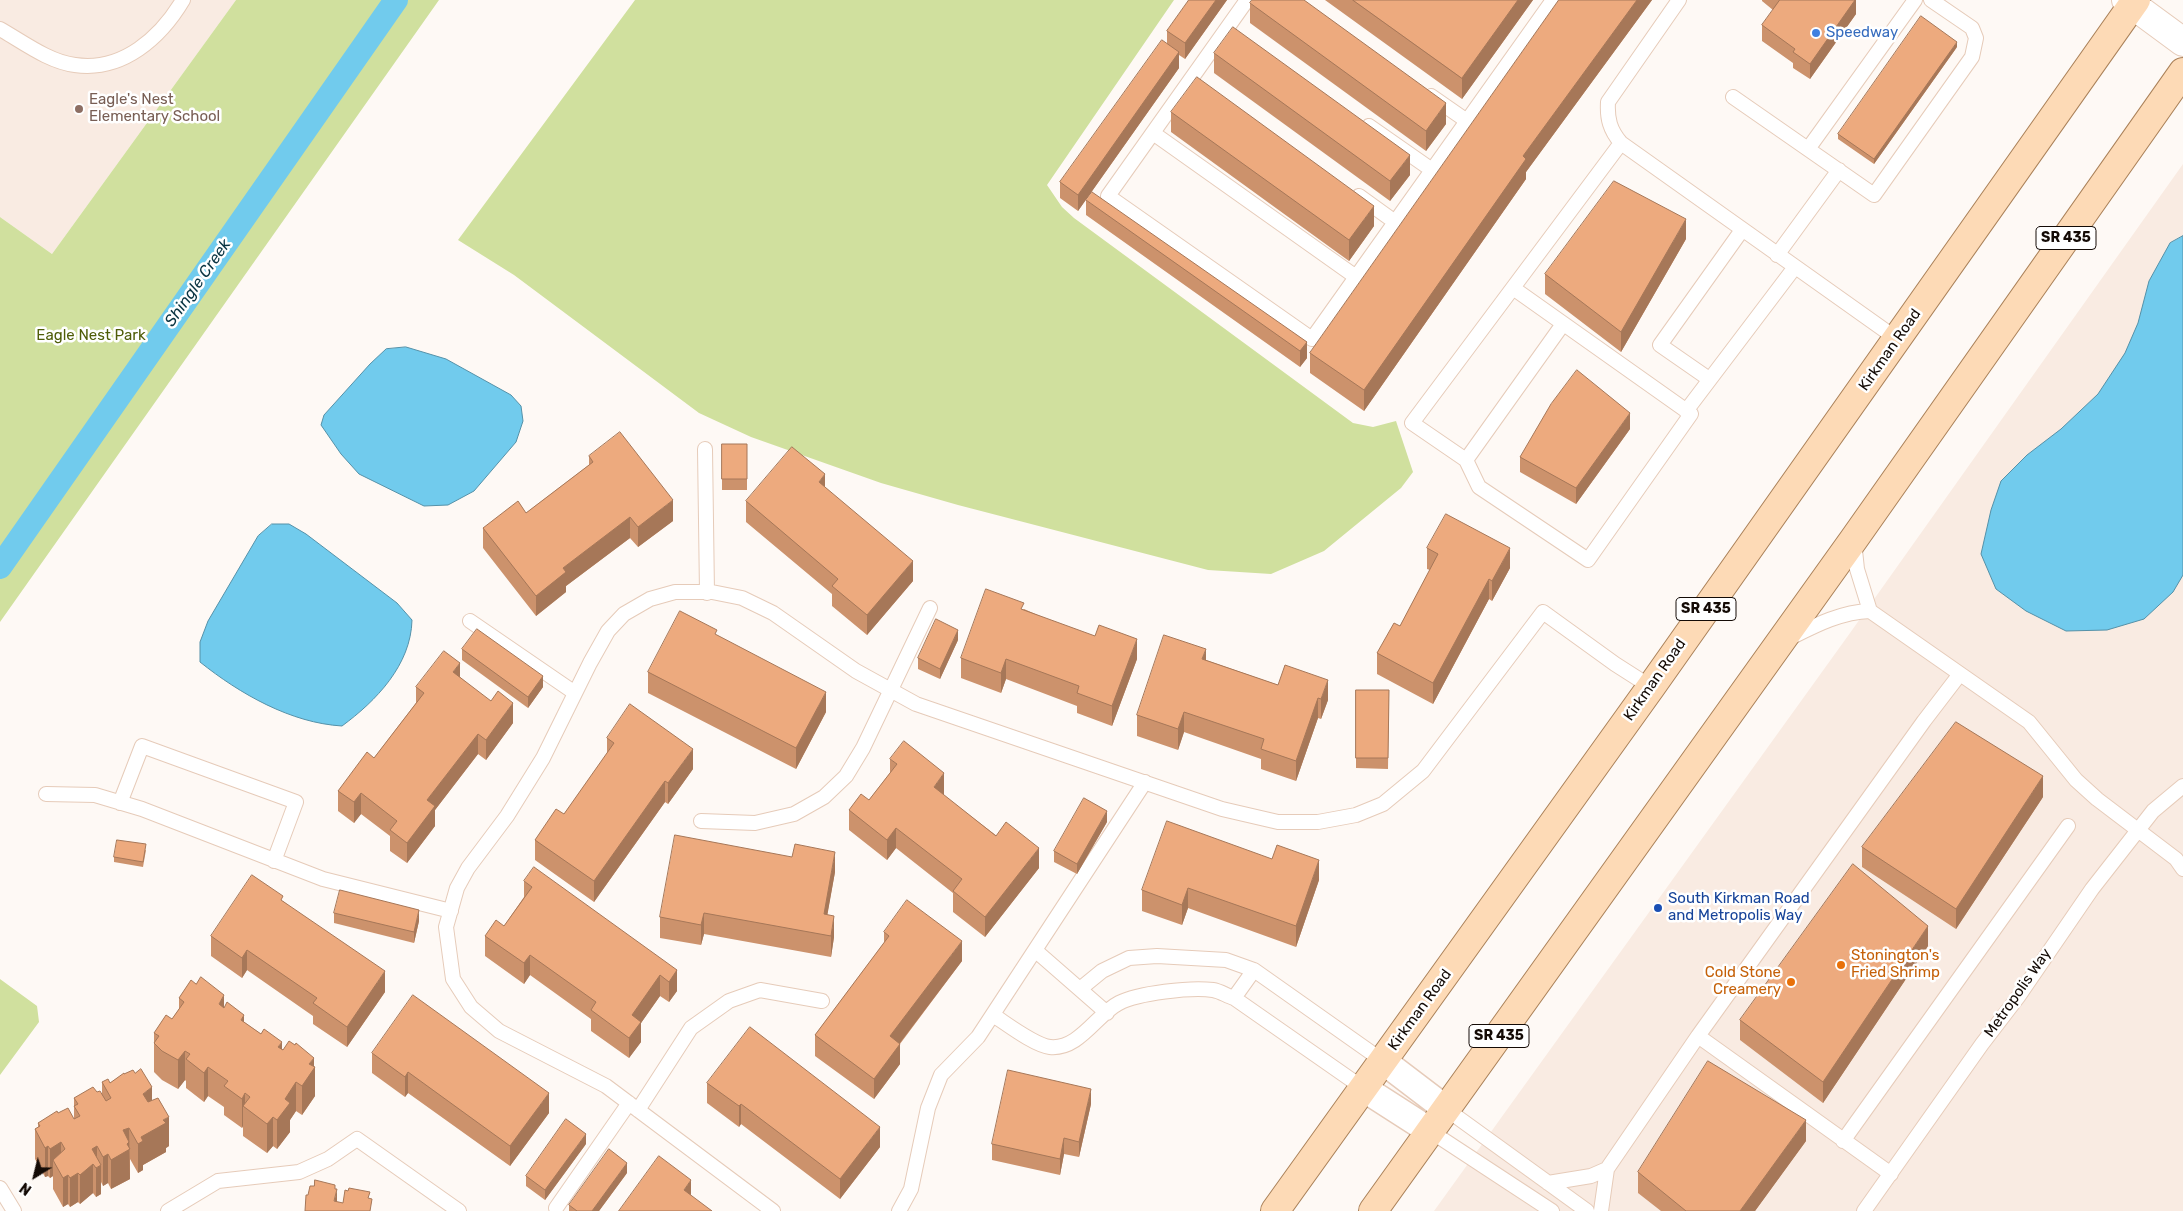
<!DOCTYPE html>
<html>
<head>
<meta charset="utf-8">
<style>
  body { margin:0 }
  #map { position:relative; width:2183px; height:1211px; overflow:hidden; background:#fef9f5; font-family:Rubik,sans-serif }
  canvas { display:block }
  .north { position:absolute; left:10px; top:1151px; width:50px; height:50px; -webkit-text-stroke:4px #fff; paint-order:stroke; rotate:216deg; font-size:14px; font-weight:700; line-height:20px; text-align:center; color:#140b06 }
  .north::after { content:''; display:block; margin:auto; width:18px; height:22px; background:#140b06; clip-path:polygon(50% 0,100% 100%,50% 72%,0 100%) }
</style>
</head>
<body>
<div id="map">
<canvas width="2183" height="1211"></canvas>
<div class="north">N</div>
</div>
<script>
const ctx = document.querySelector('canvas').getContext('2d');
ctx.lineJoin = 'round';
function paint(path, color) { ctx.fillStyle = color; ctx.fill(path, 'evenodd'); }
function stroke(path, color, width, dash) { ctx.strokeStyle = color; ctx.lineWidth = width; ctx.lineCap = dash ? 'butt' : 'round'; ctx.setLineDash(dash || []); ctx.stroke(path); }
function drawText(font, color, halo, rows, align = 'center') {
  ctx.font = font + ' Rubik,sans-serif'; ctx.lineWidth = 5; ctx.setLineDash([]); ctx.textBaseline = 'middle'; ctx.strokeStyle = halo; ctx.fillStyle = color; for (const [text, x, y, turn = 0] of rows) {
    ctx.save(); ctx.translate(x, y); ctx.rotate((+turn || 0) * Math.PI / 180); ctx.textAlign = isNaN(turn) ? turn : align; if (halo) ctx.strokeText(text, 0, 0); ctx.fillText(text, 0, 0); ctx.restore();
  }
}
const built = new Path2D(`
  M0,0h236l-184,254 -52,-37z
  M2183,164v1047h-749l416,-578z`);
const green = new Path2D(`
  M236,0h203l-439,622v-405l52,37z
  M635,0h539l-127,185 15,22 12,11 279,205 20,4 23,-6 17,51 -12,16 -77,63 -53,23 -63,-4 -250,-65 -77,-22 -130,-46 -52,-24 -185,-138 -56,-35z
  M0,979l37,27 2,16 -39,53z`);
const water = new Path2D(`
  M2183,236v339l-10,17 -29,27 -37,11 -41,1 -40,-20 -30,-22 -15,-35 10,-44 10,-29 26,-26 34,-26 37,-35 27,-41 13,-30 11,-42 21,-38z
  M406,347l40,12 65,36 10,11 2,15 -7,21 -42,49 -26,14 -24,1 -65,-32 -18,-20 -20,-29 3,-10 46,-51 16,-15z
  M272,524h17l17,10 91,69 15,17c-1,45 -36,81 -70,106 -51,-3 -102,-32 -142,-64v-20l8,-21 50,-85z`);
const canal = new Path2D(`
  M0,567l396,-567`);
const service = new Path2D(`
  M1247,0l-139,196 204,143 241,-339
  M1679,0l-71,102c-1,17 2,28 13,41l276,196
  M0,29c23,13 49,33 75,36 48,7 86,-28 108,-65
  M1431,96l36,25
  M1733,97l141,98 98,-138 4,-19 -4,-10 -41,-28
  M1369,126l63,44
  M1153,133l203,144
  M1808,149l107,-149
  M1359,196l36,26
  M1777,255l62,-85
  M1513,288l178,126 -103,146 -109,-73 -13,-27 -54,-37 209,-280
  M1709,379l-49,-34 82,-115
  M1686,411l109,-144
  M705,449l2,144
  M1466,460l97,-136
  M1870,611l159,111 47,58 21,19 79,60 7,10
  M470,621l105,72
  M1788,639c26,-13 52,-27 82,-28l-13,-42 -3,-28
  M46,794l49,1 47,14 181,70 128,32
  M120,803l22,-57 154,56 -22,59
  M701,821l54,2 39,-9 30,-17 22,-21 17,-28 67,-140
  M1036,951l71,62
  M1080,989l22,-18 27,-13 28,-2 69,4 28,10 129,91
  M1234,998l20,-28
  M993,1015c14,9 41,30 57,32 29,3 47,-33 69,-44 19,-10 72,-16 94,-13 7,1 14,6 21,8l129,90
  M1698,1036l193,138
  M1446,1109l141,102
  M638,1110l53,-82 38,-27 31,-11 62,11
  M1430,1131l122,80
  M1843,1141l225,-315
  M1548,1183l43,-7 16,-7
  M0,1188l14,23
  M556,1208l73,-105
  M168,1211l50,-30 81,-9 29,-13 29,-20 102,72
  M773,1211l-167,-125 -107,-55 -28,-24 -18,-28 -7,-52 11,-39 11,-20 39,-52 36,-58 47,-95 18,-32 16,-17 26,-15 25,-7h37l30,6 31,15 83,58 60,33 306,105 56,13h40l38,-7 27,-11 40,-33 120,-159 72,52 36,23
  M899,1211l12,-22 17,-81 13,-33 37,-38 167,-255
  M1601,1211l6,-42 91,-133 226,-315 36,-47
  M1864,1211l118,-167 36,-47 74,-108 61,-78 30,-25`);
const minor = new Path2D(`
  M1383,1061l63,48
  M1363,1088l67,43`);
const tertiary = new Path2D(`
  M2126,0l57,42`);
const primary = new Path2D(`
  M1275,1211l376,-524 485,-687
  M1373,1211l481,-672 329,-467`);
const wall = new Path2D(`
  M1189,0h38l-42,59 -6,-4v13l-101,143 -18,-13v-16l107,-138v-13z
  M1325,0h208l-71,99z
  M1559,0h93l-126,172v7l-162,232 -54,-38v-20z
  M1762,0h94v14l-46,65 -17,-11v-5l-31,-22v-16l11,-15 -11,-9z
  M1250,3l196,121 -20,27 -176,-128z
  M1957,47l-83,117 -36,-25v-5z
  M1214,53l196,122 -20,26 -176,-128z
  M1171,112l203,114 -25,35 -178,-129z
  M1086,200l221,142v16l-7,9 -214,-152z
  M1686,239l-65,113 -76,-58v-20z
  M1630,429l-54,75 -56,-32v-15z
  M722,444h25v46h-25z
  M589,456l84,65 -35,26 -8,-9 -64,48v6l-30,24 -53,-68v-20l43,-15 63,-48z
  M825,487l88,94 -46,54 -35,-29v-12l-86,-72v-21z
  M1427,548l83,20 -18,33 -3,-2 -56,105 -56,-30v-21l23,-27 30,-56 -3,-1z
  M1024,609l113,50 -25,67 -35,-13v-7l-71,-27 -5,14 -40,-15v-20z
  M717,635l109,77 -30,57 -148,-76v-21z
  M958,640l-18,39 -22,-10v-11z
  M462,649l81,38 -15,21 -66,-48z
  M1206,660l72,25 50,15 -7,19 -3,-1 -22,63 -35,-12v-10l-77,-27 -6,18 -41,-14v-21z
  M460,677l53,46 -27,37 -8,-6 -43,56v16l-28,37 -17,-12v-15l-29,-22 -7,9 -16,-12v-20l36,-33 42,-55v-16z
  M1356,690h33l-1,79 -32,-1z
  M607,738l86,31 -25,35 -3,-2 -71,100 -59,-42v-20l29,-26 43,-60z
  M890,759l54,35 -1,1 96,73 -54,69 -32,-25v-19l-57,-45 -9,12 -38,-30v-20l20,-10 21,-27z
  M2043,797l-87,132 -94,-62v-20z
  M1107,822l-30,52 -23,-12v-11z
  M146,850l-3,17 -29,-5v-5z
  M835,872l-8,43 7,22 -3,20 -127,-23 -3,11 -41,-7v-21z
  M1319,880l-23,67 -108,-39 -6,17 -40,-14v-21z
  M524,881l153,89v21l-8,11 -9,-6 -19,27v19l-12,16 -38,-27v-12l-61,-44 -6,9 -39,-28v-20l19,-10 20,-29z
  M283,901l102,91 -38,55 -34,-23v-8l-66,-46 -5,8 -31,-22v-20z
  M334,913l85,8 -5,22 -80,-20z
  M884,932l78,29 -62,83v20l-26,35 -59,-43v-21l69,-92z
  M1928,946l-105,157 -83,-63v-20z
  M179,998l45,9 20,15 38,27 32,18 1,29 -13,19 -6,-4 -6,9v12l-13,17 -4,-3 -6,7 -24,-17v-10l-1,2 -18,-13v-8l-16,-11 -4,6 -18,-14v-7l-1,-1 -7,9 -16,-9 -8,-8v-39l18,-14 7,-10z
  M372,1053l177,60 -39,53 -102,-73 -3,4 -33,-24z
  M124,1074l28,27 17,45 -3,2v4l-23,13v5l-5,3 -8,-14v20l-19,10 -3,-6 -5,3 -2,-4v12l-5,3 -3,-4 -13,11 -2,-2 -8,5 -2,-3 -5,3 -10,-18v-13l-3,2 -2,-2 -3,1 -10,-18v-30l3,-2v-4l20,-10 16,6v-21l23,-6 5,2v-12l8,1z
  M707,1083l173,64 -40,52 -99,-75 -2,3 -32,-24z
  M1091,1104l-12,53 -15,-3 -4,21 -68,-15v-16z
  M1806,1141l-51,70h-94l-23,-18v-21z
  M586,1144l-41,56 -19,-14v-10z
  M627,1173l-28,38h-30v-6z`);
const shadedWall = new Path2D(`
  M1216,0h11l-42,59v-16z
  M1518,0h15l-71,99v-21z
  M1637,0h15l-126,172v7l-162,232v-21l159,-234z
  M1855,0h1v14l-46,65v-15z
  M1957,42v5l-83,117v-5z
  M1179,52v16l-101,143v-16z
  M1446,103v21l-20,27v-20z
  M1410,155v20l-20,26v-20z
  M1374,206v20l-25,35v-21z
  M1686,219v20l-65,113v-20z
  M1307,342v16l-7,9v-16z
  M1630,413v16l-54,75v-16z
  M825,474v20l-6,-12z
  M673,500v21l-35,26v-20z
  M630,517v21l-64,48v6l-30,24v-20l27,-28z
  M1510,548v20l-18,33v-20z
  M913,561v20l-46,54v-20z
  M1489,579v20l-56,105v-21z
  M958,630v10l-18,39v-10z
  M1137,639v20l-25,67v-20z
  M1206,649v20l-4,-10z
  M1006,659v20l-5,14v-20z
  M460,663v20l-7,-11z
  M543,676v11l-15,21v-11z
  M1328,680v20l-7,19v-20z
  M826,692v20l-30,57v-21z
  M1318,698v20l-22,63v-20z
  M513,703v20l-27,37v-20z
  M1184,712v20l-6,18v-21z
  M478,734v20l-43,56v16l-28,37v-20l20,-43z
  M693,749v20l-25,35v-21z
  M944,773v21l-10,14v-21z
  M2043,776v21l-87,132v-20z
  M665,781v21l-71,100v-21z
  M361,793v21l-7,9v-21z
  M1107,811v11l-30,52v-10z
  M896,828v20l-9,12v-20z
  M1039,848v20l-54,69v-20z
  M835,852v20l-11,62v-20z
  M1319,860v20l-23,67v-21z
  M1188,888v20l-6,17v-20z
  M419,910v11l-5,22v-11z
  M704,913v21l-3,11v-20z
  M834,916v21l-3,20v-21z
  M1928,926v20l-105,157v-21z
  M962,941v20l-72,95v-20z
  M247,950v20l-5,8v-20z
  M530,955v20l-6,9v-21z
  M677,970v21l-8,11v-20z
  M385,971v21l-38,55v-20z
  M660,975v21l-19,27v19l-12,16v-20l3,-23z
  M224,995v29l-5,-20z
  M244,1015v29l-3,-24z
  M282,1042v29l-4,-24z
  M900,1044v20l-26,35v-20z
  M185,1051v29l-7,9v-29z
  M314,1058v10l1,-1v29l-13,19v-29l7,-22z
  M208,1067v29l-4,6v-29z
  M408,1072v21l-3,4v-20z
  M296,1082v29l-6,9v12l-13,17v-29l8,-21z
  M152,1087v29l-9,-22z
  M1091,1089v15l-12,53v-15z
  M245,1093v15l-2,-2v20l-1,2v-29z
  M549,1093v20l-39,53v-20z
  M741,1104v20l-2,3v-21z
  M169,1117v29l-3,2v4l-23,13v5l-5,3v-29l3,-7 22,-17z
  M273,1117v29l-6,7v-29z
  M1806,1120v21l-51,70h-15z
  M880,1127v20l-40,52v-20z
  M129,1128l1,51 -19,10v-29l12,-30z
  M586,1134v10l-41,56v-10z
  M1064,1138v16l-4,21v-16z
  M61,1142v29l-8,-11v16l-3,2v-29z
  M48,1146v30l-3,1v-29z
  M97,1146v22l4,-3v29l-5,3v-29l-3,-4v29l-13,11v-29l12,-26z
  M108,1154v29l-5,3v-29z
  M627,1163v10l-28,38h-7z
  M78,1173v29l-8,5v-29z
  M68,1175v29l-5,3v-29z
  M691,1180v20l-7,-10z
  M335,1185v13l2,-9v22h-3z`);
const building = new Path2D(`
  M1189,0h27l-31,43 -18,-12z
  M1252,0h52l142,103 -20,28 -176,-128z
  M1353,0h165l-56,78z
  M1559,0h78l-114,156 3,3 -162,231 -54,-37z
  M1780,0h75l-45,64 -17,-12 2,-3 -33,-24z
  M1921,16l36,26 -83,117 -36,-25z
  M1233,27l177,128 -20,26 -176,-128z
  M1162,40l17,12 -101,143 -18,-13z
  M1197,77l177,129 -25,34 -178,-128z
  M1614,181l72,38 -65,113 -76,-58z
  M1092,192l215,150 -7,9 -214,-151z
  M1577,370l53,43 -54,75 -56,-31 31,-53z
  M620,432l53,68 -35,27 -8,-10 -67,51 3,4 -30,24 -53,-68 35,-27 8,12 67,-51 -4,-6z
  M722,444h25v35h-25z
  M792,447l33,27 -6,8 94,79 -46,54 -35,-29 6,-7 -92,-78z
  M1446,514l64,34 -18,33 -3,-2 -56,104 -56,-30 17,-30 6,3 38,-72 -11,-6z
  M986,589l38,14 -3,6 74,27 4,-11 38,14 -25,67 -35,-13 2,-7 -73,-27 -5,14 -40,-15z
  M680,611l37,19 -2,4 111,58 -30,56 -148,-76z
  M936,619l22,11 -18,39 -22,-11z
  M477,629l66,47 -15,21 -66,-48z
  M1164,635l42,14 -4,10 76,26 7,-20 43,15 -7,19 -3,-1 -22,63 -35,-12 3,-10 -80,-27 -6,17 -41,-14z
  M444,651l16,12 -7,9 38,29 7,-10 15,12 -27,37 -8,-6 -51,66 8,6 -28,37 -17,-13 7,-9 -36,-28 -7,9 -16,-11 29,-39 7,6 50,-65 -8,-6z
  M1356,690h33l-1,68h-32z
  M630,704l63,45 -25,34 -3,-2 -71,100 -59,-41 21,-31 8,5 50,-71 -7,-5z
  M1956,722l87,54 -87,133 -94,-62z
  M904,741l40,32 -10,14 62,49 10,-14 33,26 -54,69 -32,-26 9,-12 -66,-51 -9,12 -38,-30 12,-16 8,6 28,-36 -7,-5z
  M1084,798l23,13 -30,53 -23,-13z
  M1167,821l105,38 5,-14 42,15 -23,66 -108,-38 -6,17 -40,-15z
  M675,835l117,22 3,-13 40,8 -11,62 10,2 -3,20 -127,-23 -3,12 -41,-8z
  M117,840l29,4 -3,18 -29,-5z
  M1853,864l75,62 -105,156 -83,-62z
  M534,867l143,103 -8,12 -9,-7 -28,40 9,7 -12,16 -38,-28 5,-8 -66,-47 -6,8 -39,-27 11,-16 8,6 28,-39 -8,-6z
  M252,875l31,21 -2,4 104,71 -38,56 -34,-24 4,-5 -70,-48 -5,8 -31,-22z
  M340,890l79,20 -5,22 -80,-19z
  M907,900l55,41 -72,95 10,8 -26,35 -59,-44 74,-99 -5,-4z
  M201,977l23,18 -5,9 5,4 3,-6 17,13 -3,5 20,14 3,-5 18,13 -4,5 5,3 6,-9 6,4 1,-2 18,15 -5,6 6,3 -13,19 -6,-4 -11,17 5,4 -13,17 -4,-3 -6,7 -24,-18 7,-9 -5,-4 -3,6 -18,-13 4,-5 -20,-14 -4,6 -18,-14 4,-5 -5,-3 -7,9 -16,-9 -8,-8 5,-7 -5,-3 12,-18 6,4 12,-17 -5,-4 12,-18 5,4z
  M413,995l136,98 -39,53 -102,-74 -3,5 -33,-24z
  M750,1027l130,100 -40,52 -99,-75 -2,2 -32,-23z
  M1708,1061l98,59 -66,91h-54l-48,-39z
  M141,1069l11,18 -9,7 5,8 10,-4 11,19 -6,3 3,3 -25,14 2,4 -5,3 -9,-16 -6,2 6,12 -2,2 3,5 -19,11 -3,-6 -5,3 -6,-11 -5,3 9,16 -5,3 -3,-4 -13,11 -2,-2 -8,5 -2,-3 -5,3 -10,-18 12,-11 -4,-7 -11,7 -2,-3 -3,2 -10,-19 5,-3 -2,-3 19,-12 1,2 10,-5 6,11 6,-3 -6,-10 4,-2 -4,-6 19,-11 4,5 3,-1 6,10 5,-3 -9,-16 6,-3 2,4 14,-10v1l9,-4 2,3z
  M1008,1070l83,19 -12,53 -15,-4 -4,21 -68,-15z
  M566,1119l20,15 -41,56 -19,-14z
  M609,1149l18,14 -35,48h-15l-8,-6z
  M659,1156l32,24 -7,10 28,21h-93z
  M315,1180l20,5v4h2l-3,12 9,2 2,-13 3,1 1,-3 21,4 -2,6 4,1 -2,12h-65l1,-16h2l2,-9h4z`);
const markers = [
  [1816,33,5,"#3f7fe0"],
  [79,109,5,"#8d6e63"],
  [1658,908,5,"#1a4fb4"],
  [1841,965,5,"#e8710a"],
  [1791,982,5,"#e8710a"]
];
const shields = [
  [2066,238,60],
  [1706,609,60],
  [1499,1036,60]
];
const shieldNames = [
  ["SR 435",2066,238],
  ["SR 435",1706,609],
  ["SR 435",1499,1036]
];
const shopNames = [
  ["Speedway",1826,33]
];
const educationNames = [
  ["Eagle's Nest",89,100],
  ["Elementary School",89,117]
];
const parkNames = [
  ["Eagle Nest Park",91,336]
];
const streetNames = [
  ["Kirkman Road",1890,350,-55],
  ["Kirkman Road",1655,680,-55],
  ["Metropolis Way",2018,993,-55],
  ["Kirkman Road",1420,1010,-54]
];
const transitNames = [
  ["South Kirkman Road",1668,899],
  ["and Metropolis Way",1668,916]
];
const foodNames = [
  ["Stonington's",1851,956],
  ["Fried Shrimp",1851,973],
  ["Cold Stone",1781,973,"right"],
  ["Creamery",1781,990,"right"]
];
const waterNames = [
  ["Shingle Creek",198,283,-55]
];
paint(built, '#f9ebe2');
paint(green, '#d0e09e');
paint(water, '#71cbed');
stroke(water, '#5591a8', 1);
stroke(canal, '#71cbed', 24);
stroke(service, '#e6cbb9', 16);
stroke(minor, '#e6cbb9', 29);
stroke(tertiary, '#e6cbb9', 30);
stroke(primary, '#aa8159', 30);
stroke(service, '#fff', 14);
stroke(minor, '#fff', 26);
stroke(tertiary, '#fff', 28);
stroke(primary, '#fddab6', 28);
paint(wall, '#cc926c');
paint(shadedWall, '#a67758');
paint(building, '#edaa7e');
stroke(building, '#a67758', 1);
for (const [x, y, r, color] of markers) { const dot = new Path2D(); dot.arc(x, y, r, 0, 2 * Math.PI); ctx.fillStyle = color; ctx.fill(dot); stroke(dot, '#fff', 2); }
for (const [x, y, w] of shields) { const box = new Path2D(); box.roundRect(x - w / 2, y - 11.5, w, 23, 4); ctx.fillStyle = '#fff'; ctx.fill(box); stroke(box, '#140b06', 1); }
drawText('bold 14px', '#140b06', null, shieldNames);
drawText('15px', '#366cbe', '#fff', shopNames, 'left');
drawText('15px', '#785e54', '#fff', educationNames, 'left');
drawText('15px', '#4f5d08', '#fff', parkNames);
drawText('15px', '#140b06', '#fff', streetNames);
drawText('15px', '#164399', '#fff', transitNames, 'left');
drawText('15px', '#c56008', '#fff', foodNames, 'left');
drawText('italic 16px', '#093442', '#fff', waterNames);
</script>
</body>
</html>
